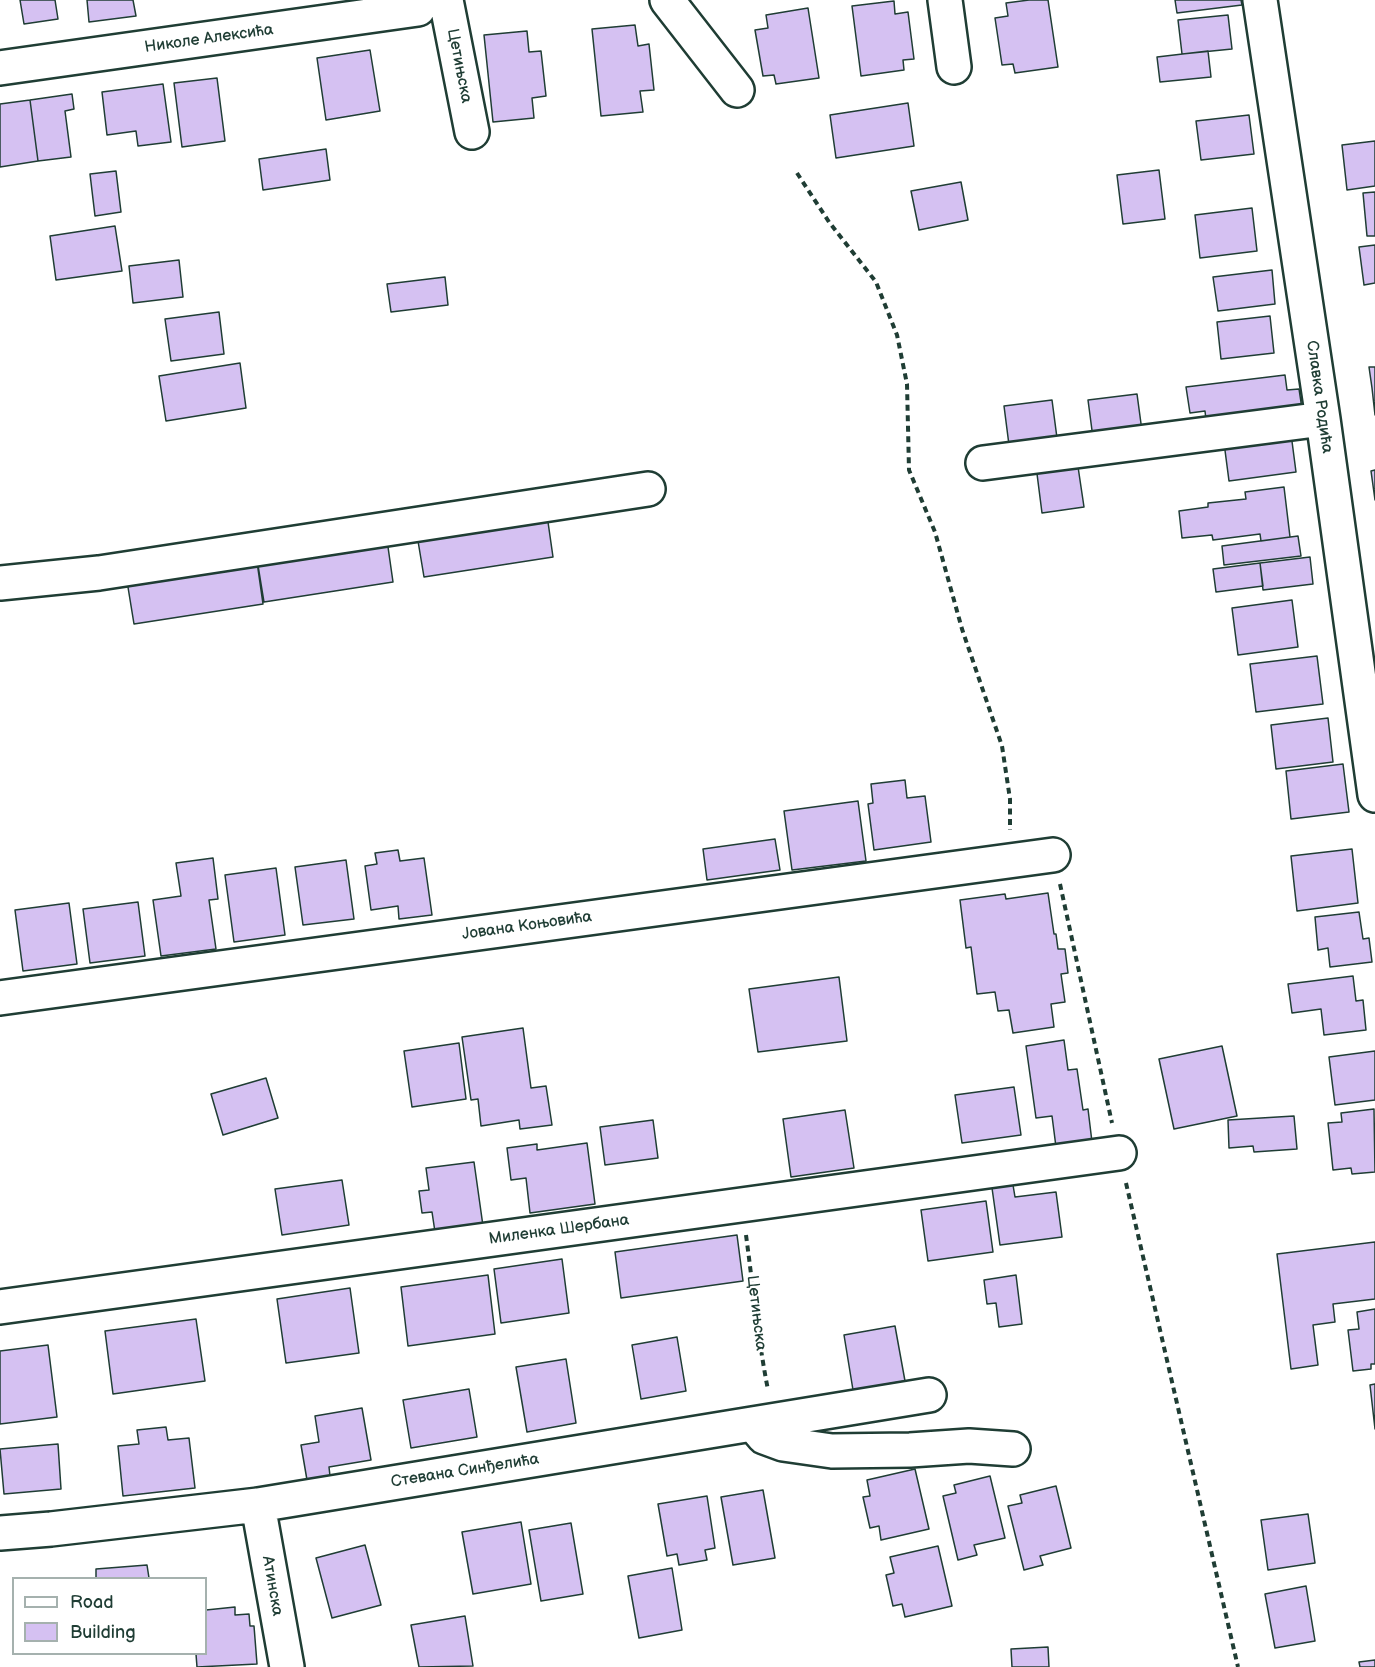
<!DOCTYPE html>
<html>
<head>
<meta charset="utf-8">
<style>
  body { margin:0 }
  #map { position:relative; width:1375px; height:1667px; overflow:hidden; background:#fff; font-family:"Balsamiq Sans",sans-serif }
  canvas { display:block }
  .legend { position:absolute; left:12px; top:1577px; width:195px; height:78px; box-sizing:border-box; background:#fff; border:2px solid #a5b1ae; margin:0; padding:8px 10px; list-style:none; font-size:18px; color:#1f3d34 }
  .legend li { display:flex; align-items:center; gap:12px; height:30px }
  .legend b { width:30px; border:2px solid #a5b1ae }
</style>
</head>
<body>
<div id="map">
<canvas width="1375" height="1667"></canvas>
<ul class="legend">
<li><b style="height:8px;background:#fff"></b>Road</li>
<li><b style="height:16px;background:#d5c1f2"></b>Building</li>
</ul>
</div>
<script>
const ctx = document.querySelector('canvas').getContext('2d');
ctx.lineJoin = 'round';
function paint(path, color) { ctx.fillStyle = color; ctx.fill(path, 'evenodd'); }
function stroke(path, color, width, dash) { ctx.strokeStyle = color; ctx.lineWidth = width; ctx.lineCap = dash ? 'butt' : 'round'; ctx.setLineDash(dash || []); ctx.stroke(path); }
function drawText(font, color, halo, rows, align = 'center') {
  ctx.font = font + ' "Balsamiq Sans",sans-serif'; ctx.lineWidth = 6; ctx.setLineDash([]); ctx.textBaseline = 'middle'; ctx.strokeStyle = halo; ctx.fillStyle = color; for (const [text, x, y, turn = 0] of rows) {
    ctx.save(); ctx.translate(x, y); ctx.rotate((+turn || 0) * Math.PI / 180); ctx.textAlign = isNaN(turn) ? turn : align; if (halo) ctx.strokeText(text, 0, 0); ctx.fillText(text, 0, 0); ctx.restore();
  }
}
const building = new Path2D(`
  M20,0h35l3,19 -34,5z
  M87,0h46l3,16 -47,6z
  M1029,0h19l10,67 -43,6 -2,-9 -11,1 -7,-47 13,-2 -2,-13z
  M1175,0h66l1,5 -65,8z
  M894,1l1,13 13,-2 6,47 -11,1 1,10 -43,6 -9,-70z
  M808,8l11,70 -43,6 -2,-9 -11,1 -8,-46 13,-2 -2,-13z
  M1228,15l4,34 -50,5 -4,-34z
  M635,25l3,21 11,-2 5,46 -14,1 3,21 -42,4 -9,-87z
  M527,31l2,21 12,-1 5,45 -14,2 2,20 -41,4 -9,-87z
  M370,50l10,61 -54,9 -9,-62z
  M1208,51l3,26 -51,5 -3,-25z
  M217,78l8,63 -43,6 -8,-64z
  M163,84l8,58 -33,4 -2,-15 -29,4 -5,-43z
  M72,94l2,15 -9,2 6,46 -33,4 -8,-61z
  M30,100l8,61 -38,6v-63z
  M908,103l6,43 -78,12 -6,-43z
  M1249,115l5,39 -53,6 -5,-39z
  M1375,141v45l-28,4 -5,-45z
  M326,149l4,31 -67,10 -4,-31z
  M1159,170l6,49 -42,5 -6,-49z
  M116,171l5,41 -26,4 -5,-42z
  M961,182l7,38 -49,10 -8,-39z
  M1375,192v44h-8l-4,-43z
  M1252,208l5,43 -57,7 -5,-43z
  M115,226l7,45 -66,9 -6,-44z
  M1375,245v38l-11,2 -5,-38z
  M179,260l4,37 -50,6 -4,-37z
  M1272,270l3,34 -57,7 -5,-34z
  M445,277l3,28 -57,7 -4,-28z
  M219,312l5,42 -53,7 -6,-42z
  M1270,316l4,37 -53,6 -4,-37z
  M240,363l6,45 -80,13 -7,-45z
  M1369,367h6v48l-3,-27z
  M1285,375l2,15 12,-1 3,20 -95,19 -2,-17 -15,2 -4,-26z
  M1137,394l5,37 -49,7 -5,-38z
  M1052,400l5,38 -48,7 -5,-39z
  M1290,426l6,46 -67,9 -6,-46z
  M1077,460l7,47 -42,6 -6,-47z
  M1375,470v30l-4,-29z
  M1284,487l6,50 -29,4 -1,-7 -47,6 -1,-5 -30,3 -3,-27 29,-4v-4l38,-4 -1,-7z
  M546,508l7,49 -129,20 -8,-48z
  M386,533l7,49 -129,20 -8,-49z
  M1298,536l3,20 -77,9 -2,-19z
  M256,555l7,49 -129,20 -8,-49z
  M1310,557l3,27 -50,6 -3,-27z
  M1260,563l3,23 -47,6 -3,-23z
  M1292,600l6,47 -60,8 -6,-47z
  M1317,656l6,48 -67,8 -6,-48z
  M1328,718l5,44 -57,7 -5,-44z
  M1343,764l6,48 -58,7 -5,-48z
  M905,780l2,18 18,-2 6,46 -57,8 -6,-46 5,-1 -2,-19z
  M858,801l8,60 -74,9 -8,-59z
  M775,839l5,31 -73,10 -4,-31z
  M1352,849l6,54 -61,8 -6,-55z
  M398,850l2,11 24,-3 8,57 -33,4 -1,-13 -27,4 -6,-44 12,-2 -2,-11z
  M213,858l5,41 -9,1 7,49 -55,7 -8,-56 28,-4 -5,-33z
  M346,860l8,59 -51,6 -8,-58z
  M276,868l9,67 -51,7 -9,-67z
  M1048,893l6,41h2l2,15h7l3,24 -7,1 4,28 -14,2 3,23 -41,6 -4,-23 -11,1 -3,-19 -18,2 -6,-47 -5,1 -6,-48 45,-6 1,5z
  M138,902l7,54 -55,7 -7,-54z
  M69,903l8,61 -54,7 -8,-61z
  M1359,912l4,27 6,-1 3,24 -42,5 -2,-19 -10,2 -3,-33z
  M1353,976l3,25 7,-1 3,30 -42,5 -3,-26 -29,4 -4,-29z
  M839,977l8,64 -89,11 -9,-63z
  M523,1028l8,60 15,-2 6,39 -32,4 -1,-9 -38,6 -3,-27 -7,1 -9,-63z
  M1064,1040l4,30 9,-1 6,41 5,-1 4,33 -36,5 -4,-31 -16,2 -10,-72z
  M459,1043l7,56 -54,8 -8,-56z
  M1222,1046l15,70 -63,13 -15,-70z
  M1375,1051v49l-40,5 -6,-48z
  M266,1078l12,40 -55,17 -12,-41z
  M1014,1087l7,48 -59,8 -7,-48z
  M1374,1109l1,63 -23,2 -1,-6 -18,2 -5,-47 14,-1 -1,-9z
  M845,1110l9,58 -63,9 -8,-58z
  M1294,1116l3,33 -43,3 -1,-6 -24,2 -1,-28z
  M653,1120l5,38 -53,7 -5,-38z
  M587,1143l8,61 -65,9 -4,-35 -15,2 -4,-32 30,-4v6z
  M474,1162l9,64 -48,6 -3,-20 -10,1 -3,-22 10,-1 -3,-22z
  M342,1180l7,45 -67,10 -7,-46z
  M1013,1185l2,12 41,-5 6,45 -62,8 -8,-57z
  M986,1201l7,51 -65,9 -7,-51z
  M737,1235l6,46 -122,17 -6,-46z
  M1375,1242v57l-42,5 2,18 -22,3 5,40 -27,4 -14,-115z
  M562,1259l7,54 -68,10 -7,-54z
  M488,1275l7,59 -87,12 -7,-59z
  M1016,1275l6,49 -23,3 -3,-24 -9,1 -3,-24z
  M350,1288l9,65 -73,10 -9,-64z
  M1375,1309v55h-4v5l-18,2 -5,-41 11,-1 -2,-17z
  M196,1319l9,62 -92,13 -8,-63z
  M895,1326l10,55 -52,9 -9,-55z
  M677,1337l9,54 -45,8 -9,-54z
  M48,1345l9,72 -57,7v-73z
  M566,1359l10,64 -49,9 -11,-65z
  M1375,1384v45l-5,-44z
  M469,1389l8,48 -66,11 -8,-48z
  M362,1408l9,52 -42,7 1,9 -23,4 -6,-35 18,-3 -4,-26z
  M166,1427l2,13 21,-2 6,50 -72,8 -5,-50 21,-2 -2,-14z
  M58,1444l3,45 -57,5 -4,-45z
  M915,1469l14,60 -48,11 -2,-14 -9,2 -7,-31 7,-1 -3,-16z
  M990,1476l15,62 -31,7 3,10 -19,5 -15,-64 13,-3 -2,-8z
  M1056,1486l15,62 -31,8 3,9 -19,5 -16,-64 14,-3 -2,-8z
  M763,1490l12,68 -42,7 -12,-68z
  M707,1496l8,52 -10,2 2,10 -28,5 -2,-11 -10,2 -9,-52z
  M1308,1514l7,49 -47,7 -7,-50z
  M521,1522l10,62 -58,10 -11,-62z
  M571,1523l12,71 -42,7 -12,-71z
  M365,1545l16,60 -49,13 -16,-60z
  M938,1546l14,60 -47,11 -3,-13 -9,2 -7,-31 8,-2 -4,-16z
  M147,1565l2,13h-53v-9z
  M672,1568l10,62 -43,8 -11,-62z
  M1306,1586l9,55 -40,7 -10,-54z
  M235,1607v8l14,-1 1,12h4l3,38 -60,3 -1,-13h10v-44z
  M465,1616l8,50 -54,1 -8,-42z
  M1048,1647l1,20h-37l-1,-18z
  M1375,1660v7h-15l-1,-5z`);
const path = new Path2D(`
  M797,173l32,49 47,60 21,53 10,49 2,86 26,62 27,97 40,117 8,53v31
  M1060,884l52,239
  M1126,1183l112,484
  M746,1235c7,52 12,104 22,155`);
const minor = new Path2D(`
  M446,0l26,132
  M667,0l70,90
  M945,0l9,67
  M1260,0l63,419 52,376
  M0,68l418,-59
  M983,463l340,-44
  M0,583l99,-10 549,-84
  M0,998l1053,-143
  M0,1307l1119,-154
  M753,1424l11,13 19,7 49,7 78,-1 59,-4 44,3
  M258,1505l29,162
  M0,1533l51,-4 207,-24 671,-110`);
const streetNames = [
  ["Николе Алексића",209,39,-8],
  ["Цетињска",459,66,79],
  ["Славка Родића",1319,397,82],
  ["Јована Коњовића",527,926,-8],
  ["Миленка Шербана",559,1230,-8],
  ["Цетињска",756,1313,83],
  ["Стевана Синђелића",465,1471,-9],
  ["Атинска",272,1586,80]
];
paint(building, '#d5c1f2');
stroke(building, '#1f3d34', 1.5);
stroke(minor, '#1f3d34', 38);
stroke(path, '#1f3d34', 4, [6, 4.5]);
stroke(minor, '#fff', 33);
drawText('16px', '#1f3d34', '#fff', streetNames);
</script>
</body>
</html>
